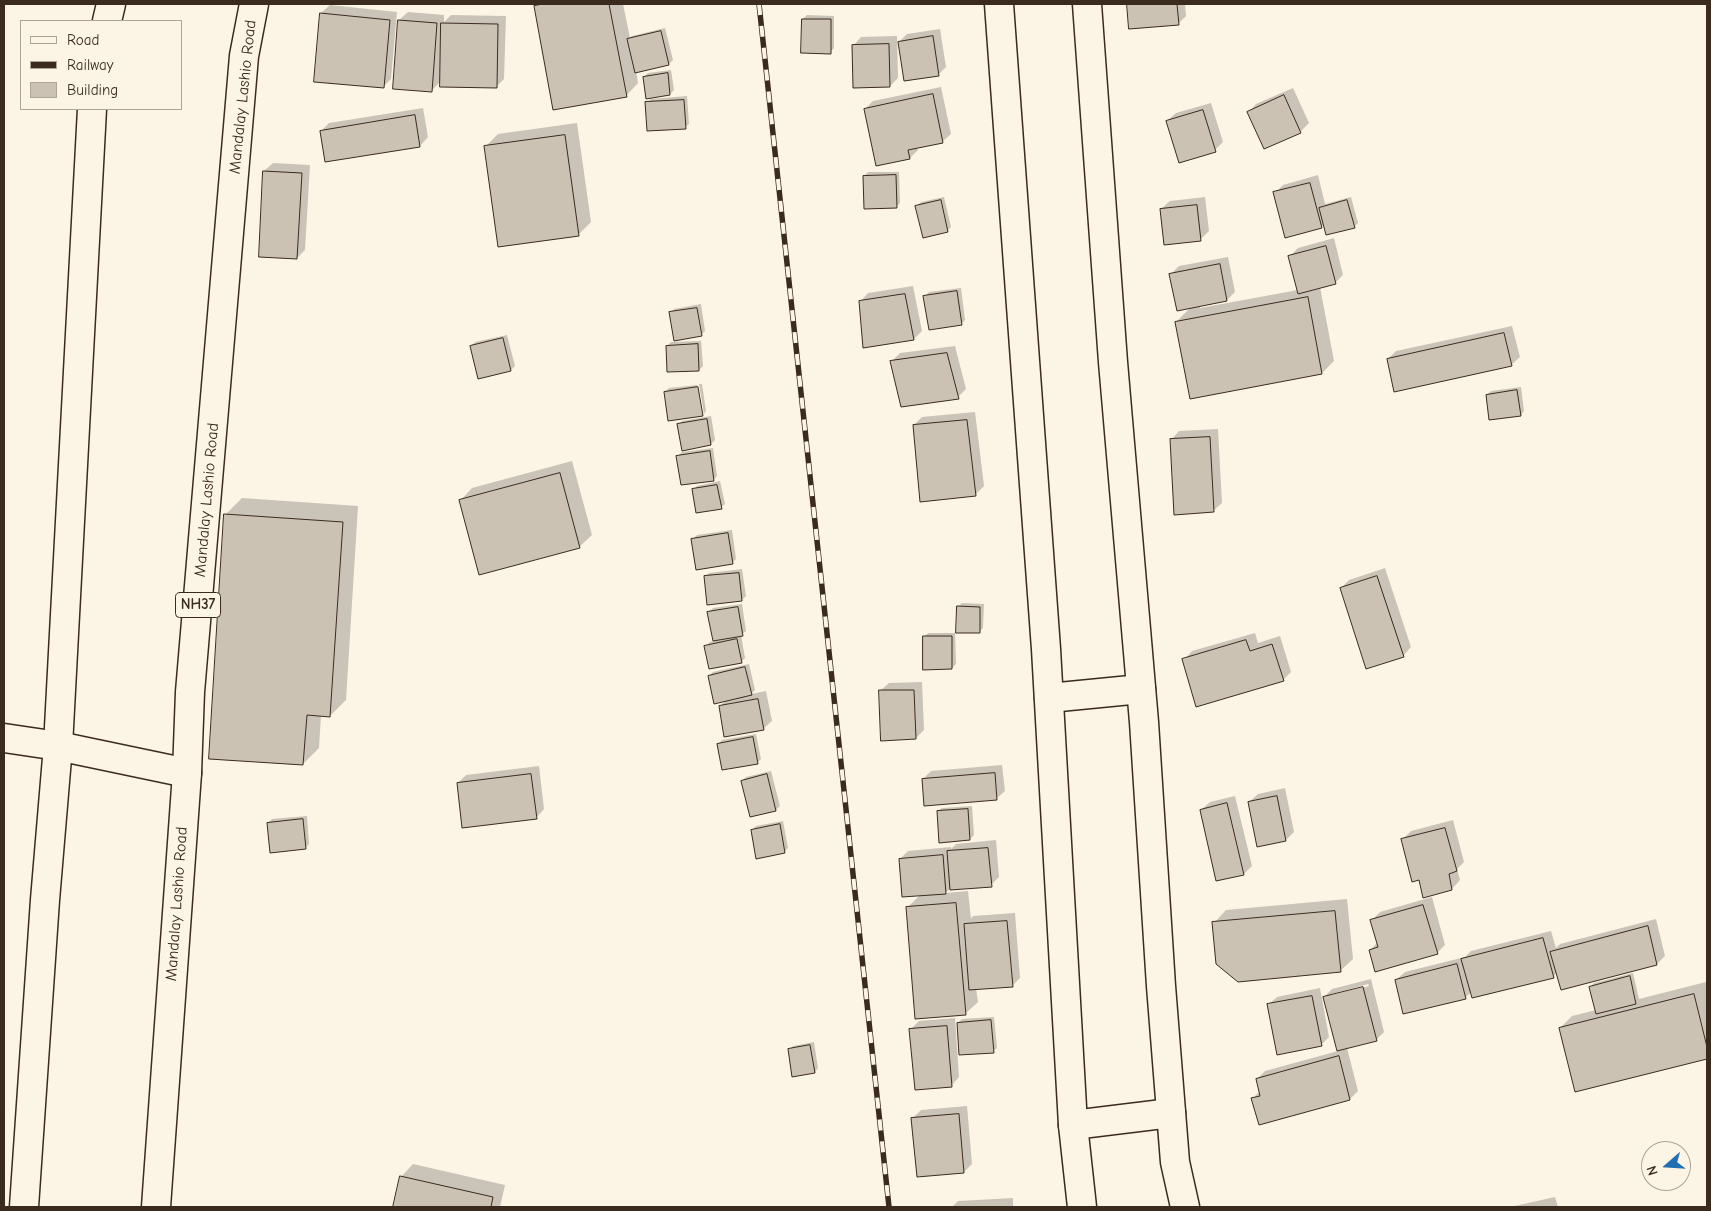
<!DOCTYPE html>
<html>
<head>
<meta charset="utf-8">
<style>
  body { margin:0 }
  #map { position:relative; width:1711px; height:1211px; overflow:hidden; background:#fcf5e5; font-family:"Comic Neue",sans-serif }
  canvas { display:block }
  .frame { position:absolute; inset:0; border:5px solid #3b2a1e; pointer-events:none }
  .legend { position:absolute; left:20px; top:20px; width:162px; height:90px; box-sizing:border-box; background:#fcf5e5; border:1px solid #afa495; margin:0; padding:6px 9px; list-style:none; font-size:15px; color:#3b2a1e }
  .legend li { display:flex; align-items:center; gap:10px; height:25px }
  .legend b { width:25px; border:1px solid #afa495 }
  .north { position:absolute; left:1641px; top:1141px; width:50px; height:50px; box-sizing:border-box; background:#fcf5e5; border:1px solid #afa495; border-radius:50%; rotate:251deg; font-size:14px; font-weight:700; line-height:20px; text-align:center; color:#3b2a1e }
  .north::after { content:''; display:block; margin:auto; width:18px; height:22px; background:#1f6fb2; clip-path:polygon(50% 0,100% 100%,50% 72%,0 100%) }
</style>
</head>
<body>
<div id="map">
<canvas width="1711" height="1211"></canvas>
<div class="frame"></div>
<ul class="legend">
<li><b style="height:6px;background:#fcf5e5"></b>Road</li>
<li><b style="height:6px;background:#3b2a1e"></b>Railway</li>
<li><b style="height:14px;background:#ccc2b3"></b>Building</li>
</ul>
<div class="north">N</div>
</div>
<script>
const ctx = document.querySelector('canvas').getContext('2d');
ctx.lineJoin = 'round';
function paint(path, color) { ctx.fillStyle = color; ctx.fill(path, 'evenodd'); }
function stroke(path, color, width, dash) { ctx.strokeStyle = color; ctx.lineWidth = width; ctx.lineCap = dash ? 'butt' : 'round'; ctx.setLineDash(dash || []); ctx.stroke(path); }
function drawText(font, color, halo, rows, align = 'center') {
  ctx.font = font + ' "Comic Neue",sans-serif'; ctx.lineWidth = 4.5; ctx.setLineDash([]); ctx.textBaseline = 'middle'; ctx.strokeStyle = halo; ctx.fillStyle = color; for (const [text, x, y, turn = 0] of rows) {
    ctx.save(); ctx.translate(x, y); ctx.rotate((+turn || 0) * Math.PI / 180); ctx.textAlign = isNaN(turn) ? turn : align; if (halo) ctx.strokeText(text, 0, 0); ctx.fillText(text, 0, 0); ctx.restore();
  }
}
const shadow = new Path2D(`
  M537,4h86l7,34 2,-2 33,-8 8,32 -4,4 -33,7 2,12 -12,13 -91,-90z
  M1128,4h57l1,12 -8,8 -48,4z
  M330,5l67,7 -6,67 -8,8 -62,-74z
  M408,12l36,3v7l7,-7 55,1 -2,63 -8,8 -55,-6 -10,10 -32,-71z
  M807,15l27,1v32l-4,4 -27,-33z
  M940,29l6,38 -8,8 -39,-33 8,-8z
  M897,36l1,42 -8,8 -37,-40 8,-9z
  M671,70l3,20 -4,4 -26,-17 4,-4z
  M941,87l10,47 -9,8 -25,5 1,3 -8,8 -45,-49 8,-8z
  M1293,88l16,35 -9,9 -36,16 -16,-35 8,-9z
  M687,96l2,28 -4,3 -38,-24 4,-4z
  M1211,103l12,39 -8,8 -48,-29 9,-8z
  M423,108l5,29 -8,9 -99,-15 8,-8z
  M577,123l14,99 -13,13 -92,-89 12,-12z
  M273,163l37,2 -5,85 -8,8 -33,-87z
  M868,172h31l1,31 -4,4 -32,-31z
  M1318,175l7,29 26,-7 7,26 -4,4 -30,-3 -3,3 -46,-34 8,-8z
  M944,197l7,30 -4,4 -30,-25 4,-4z
  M1205,197l4,34 -8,8 -40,-30 9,-8z
  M1334,238l9,37 -8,8 -15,4 14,74 -12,12 -146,-51 15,-15 -20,-33 8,-8 49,-9 7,35 -8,8 -28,6 1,2 98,-18 -8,-34 8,-8z
  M913,286l9,45 -8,8 -54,-37 8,-9z
  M961,288l4,32 -4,4 -36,-28 4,-4z
  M701,304l4,27 -4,4 -30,-22 3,-4z
  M1512,326l8,31 -9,8 -123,-6 8,-8z
  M507,335l8,31 -4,4 -32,7 -8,-31 4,-4z
  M701,341l2,25 -4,4 -32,-24 4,-4z
  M955,346l11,43 -8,8 -66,-36 8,-8z
  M699,384h3l4,27 -2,3z
  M697,385l4,29h2l-1,1 -37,-23 4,-4z
  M1521,387l3,24 -3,4 -34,-20 4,-4z
  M975,412l9,74 -9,9 -61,-70 8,-8z
  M711,416l4,24 -4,4 -32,-19 3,-4z
  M1218,429l4,74 -9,8 -42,-71 8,-9z
  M713,448l4,28 -3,3 -36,-23 4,-4z
  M572,461l20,74 -13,12 -119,-46 12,-13z
  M720,481l5,23 -4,3 -28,-17 4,-4z
  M242,498l116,8 -12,194 -16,16 -9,-1 -2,33 -16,16 -77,-250z
  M732,530l4,29 -4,4 -39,-24 4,-4z
  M1385,568l26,79 -8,9 -62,-68 8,-8z
  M742,569l4,27 -4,4 -37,-23 4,-4z
  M962,603l22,1 -1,24 -4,4 -21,-25z
  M742,604l4,27 -5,4 4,23 -4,4 -35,-16 4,-4 4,-1 -5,-29 4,-4z
  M928,633h27l1,31 -4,4 -28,-31z
  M1255,633l3,10 22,-7 11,36 -8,8 -99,-20 8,-9z
  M749,664l6,26 -4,4 15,-3 6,30 -9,8 -43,-23 7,-6 -18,-24 4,-4z
  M922,682l2,48 -8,8 -36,-47 9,-8z
  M756,734l5,25 -4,4 -39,-19 4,-4z
  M1002,765l3,26 -9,8 -73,-20 8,-8z
  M539,766l5,43 -8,9 -78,-35 8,-8z
  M771,771l9,35 -4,4 -25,6 -9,-35 4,-4z
  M1285,788l9,44 -8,8 -37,-38 9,-8z
  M1235,796l17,70 -8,8 -43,-64 9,-8z
  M972,806l2,29 -4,4 -32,-28 4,-3z
  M307,816l2,28 -4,4 -37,-25 4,-4z
  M1453,820l11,42 -7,7 3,11 -8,9 -33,-10 -17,-39 9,-9z
  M783,821l5,27 -4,4 -32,-22 4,-4z
  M996,840l3,37 -8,8 -41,4 -5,4 23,-2 3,28 2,-3 42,-3 5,65 -8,8 -36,2 2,14 -13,12 -58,-106 13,-13 -20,-36 8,-8 43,-4v2l5,-5z
  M1432,897l13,48 -8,8 -67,-3 8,-8 -6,-22 8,-8z
  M1347,899l6,60 -13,12 -126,-48 12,-13z
  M1656,919l9,37 -8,8 -95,25 -5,-17 -4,5 -82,15 -6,6 -69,-18 9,-8 60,-15 6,-6 80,-20 5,17 4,-4z
  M1633,973l6,26 67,-17 1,6v70l-131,33 -16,-63 12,-12 24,-6 -6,-23 4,-4z
  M1371,979l13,53 -8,8 -29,8 11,43 -8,8 -97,-1 7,-7 -3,-12 8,-8 73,-20 -15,-53 9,-9zM1368,984l1,2 -37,10v-2z
  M1320,988l9,49 -8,8 -53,-40 9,-8z
  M994,1017l3,31 -4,3 -35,-28 4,-4z
  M955,1018l4,59 -8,9 -40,-57 8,-8z
  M814,1042l4,26 -3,4 -26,-22 4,-4z
  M967,1106l5,58 -8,8 -51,-54 8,-8z
  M413,1164l92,21 -5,22h-105l6,-30z
  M1555,1197l3,10h-48z
  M1013,1198v9h-61l6,-6z`);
const building = new Path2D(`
  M543,4h66l18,93 -74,13 -19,-104z
  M1127,4h50l2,21 -50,4z
  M320,13l70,7 -6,68 -70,-6z
  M802,19h29v35l-30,-1z
  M398,20l39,3 -5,69 -39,-3z
  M441,23l57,1 -1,64 -57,-1z
  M661,31l8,34 -34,8 -8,-34z
  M933,36l6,40 -35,5 -6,-39z
  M889,44l1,43 -37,1 -1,-43z
  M668,73l2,22 -24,4 -3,-22z
  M933,94l10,49 -35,7 2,9 -34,7 -12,-57z
  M1284,95l17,38 -37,16 -17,-37z
  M684,100l2,29 -39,2 -2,-29z
  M1203,110l13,42 -37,11 -13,-42z
  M415,115l5,32 -95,15 -5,-31z
  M565,135l14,101 -81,11 -14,-101z
  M263,171l39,2 -5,86 -38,-2z
  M896,175l1,33 -33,1 -1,-33z
  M1310,183l12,45 -37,10 -12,-46z
  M941,200l7,32 -25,6 -8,-32z
  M1347,200l8,28 -29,7 -7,-27z
  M1197,205l4,36 -37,4 -4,-36z
  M1326,246l10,38 -38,10 -10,-38z
  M1220,264l7,37 -50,10 -8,-37z
  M957,291l5,34 -33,5 -6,-34z
  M905,294l9,46 -51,8 -4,-47z
  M1308,297l14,77 -132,25 -15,-77z
  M697,308l5,28 -28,5 -5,-29z
  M1504,333l8,33 -118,26 -7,-33z
  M503,338l8,33 -33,8 -8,-33z
  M698,344l1,27 -32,1 -1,-26z
  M947,353l12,46 -58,8 -11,-46z
  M698,387l5,29 -35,5 -4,-29z
  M1517,390l4,26 -32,4 -3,-25z
  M707,419l4,26 -29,6 -5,-27z
  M967,420l9,76 -56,6 -7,-77z
  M1210,437l4,75 -40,3 -4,-76z
  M710,451l4,30 -33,4 -5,-29z
  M560,473l20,75 -101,27 -20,-75z
  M717,485l5,24 -26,4 -4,-24z
  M224,514l119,8 -13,195 -23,-2 -4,50 -94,-6z
  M728,533l5,31 -37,6 -5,-31z
  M739,573l3,28 -35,4 -3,-29z
  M1377,576l27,81 -38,12 -26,-81z
  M957,606l23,1v26h-24z
  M738,607l5,29 -30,5 -6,-29z
  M923,636h29v33l-29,1z
  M737,639l5,24 -33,6 -5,-23z
  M1246,640l4,11 22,-7 12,37 -88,26 -14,-48z
  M745,667l7,28 -38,9 -6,-28z
  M879,690h35l2,49 -35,2z
  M758,699l6,31 -40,7 -5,-31z
  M753,737l5,27 -36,6 -5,-26z
  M995,773l2,27 -73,6 -2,-27z
  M531,774l6,45 -75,9 -5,-45z
  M767,774l9,37 -26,6 -9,-36z
  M1277,796l9,45 -29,6 -9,-45z
  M1227,803l17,72 -28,6 -16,-71z
  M968,809l2,31 -31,3 -2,-32z
  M303,819l3,30 -36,4 -3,-30z
  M780,824l5,29 -29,6 -5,-29z
  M1445,828l12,43 -8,3 3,16 -29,8 -4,-18 -7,2 -11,-43z
  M988,848l4,39 -42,3 -3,-39z
  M943,855l3,39 -44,3 -3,-38z
  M956,903l10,112 -51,4 -9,-112z
  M1423,905l15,49 -63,18 -6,-22 9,-3 -8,-27z
  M1335,911l6,61 -103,10 -22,-18 -4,-42z
  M1007,921l6,66 -44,3 -5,-66z
  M1648,926l9,39 -96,25 -11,-38z
  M1543,938l11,40 -82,20 -11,-39z
  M1457,964l9,35 -63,15 -8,-34z
  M1630,976l6,28 -40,10 -7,-27z
  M1363,987l14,54 -40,10 -14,-54z
  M1694,994l13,53v12l-132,33 -16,-64z
  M1312,996l10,50 -45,9 -10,-51z
  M991,1020l3,33 -35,2 -2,-32z
  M947,1026l5,61 -37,3 -6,-61z
  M810,1045l5,28 -23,4 -4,-28z
  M1339,1056l11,44 -91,25 -8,-27 9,-2 -4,-17z
  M959,1114l5,59 -47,4 -6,-59z
  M400,1176l93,21 -2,10h-98z`);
const street = new Path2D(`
  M4,738l54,8 129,27`);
const primary = new Path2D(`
  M999,4l47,645 27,476 9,82
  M1087,4l26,358 31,360 17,264 14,176 10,45`);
const highway = new Path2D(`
  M107,21l4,-17
  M1049,698l92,-9
  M1073,1125l98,-12
  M24,1207l21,-307 13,-154 34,-637
  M156,1207l31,-434 3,-81 54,-636 10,-52`);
const rail = new Path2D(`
  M759,4l130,1203`);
const shields = [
  [198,605,45]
];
const shieldNames = [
  ["NH37",198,605]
];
const streetNames = [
  ["Mandalay Lashio Road",243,97,-84],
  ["Mandalay Lashio Road",207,500,-85],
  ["Mandalay Lashio Road",177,904,-86]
];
paint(shadow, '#0003');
paint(building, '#ccc2b3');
stroke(building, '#3b2a1e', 1);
stroke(street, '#3b2a1e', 31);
stroke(primary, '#3b2a1e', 31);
stroke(highway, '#3b2a1e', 31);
stroke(street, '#fcf5e5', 28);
stroke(primary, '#fcf5e5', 28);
stroke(highway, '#fcf5e5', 28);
stroke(rail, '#3b2a1e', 5.5);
stroke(rail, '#fcf5e5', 4, [11]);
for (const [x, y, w] of shields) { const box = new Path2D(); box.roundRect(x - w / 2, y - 12.5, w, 25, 4); ctx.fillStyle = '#fcf5e5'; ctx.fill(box); stroke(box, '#3b2a1e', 1); }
drawText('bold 15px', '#3b2a1e', null, shieldNames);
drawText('16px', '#3b2a1e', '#fcf5e5', streetNames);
</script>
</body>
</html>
